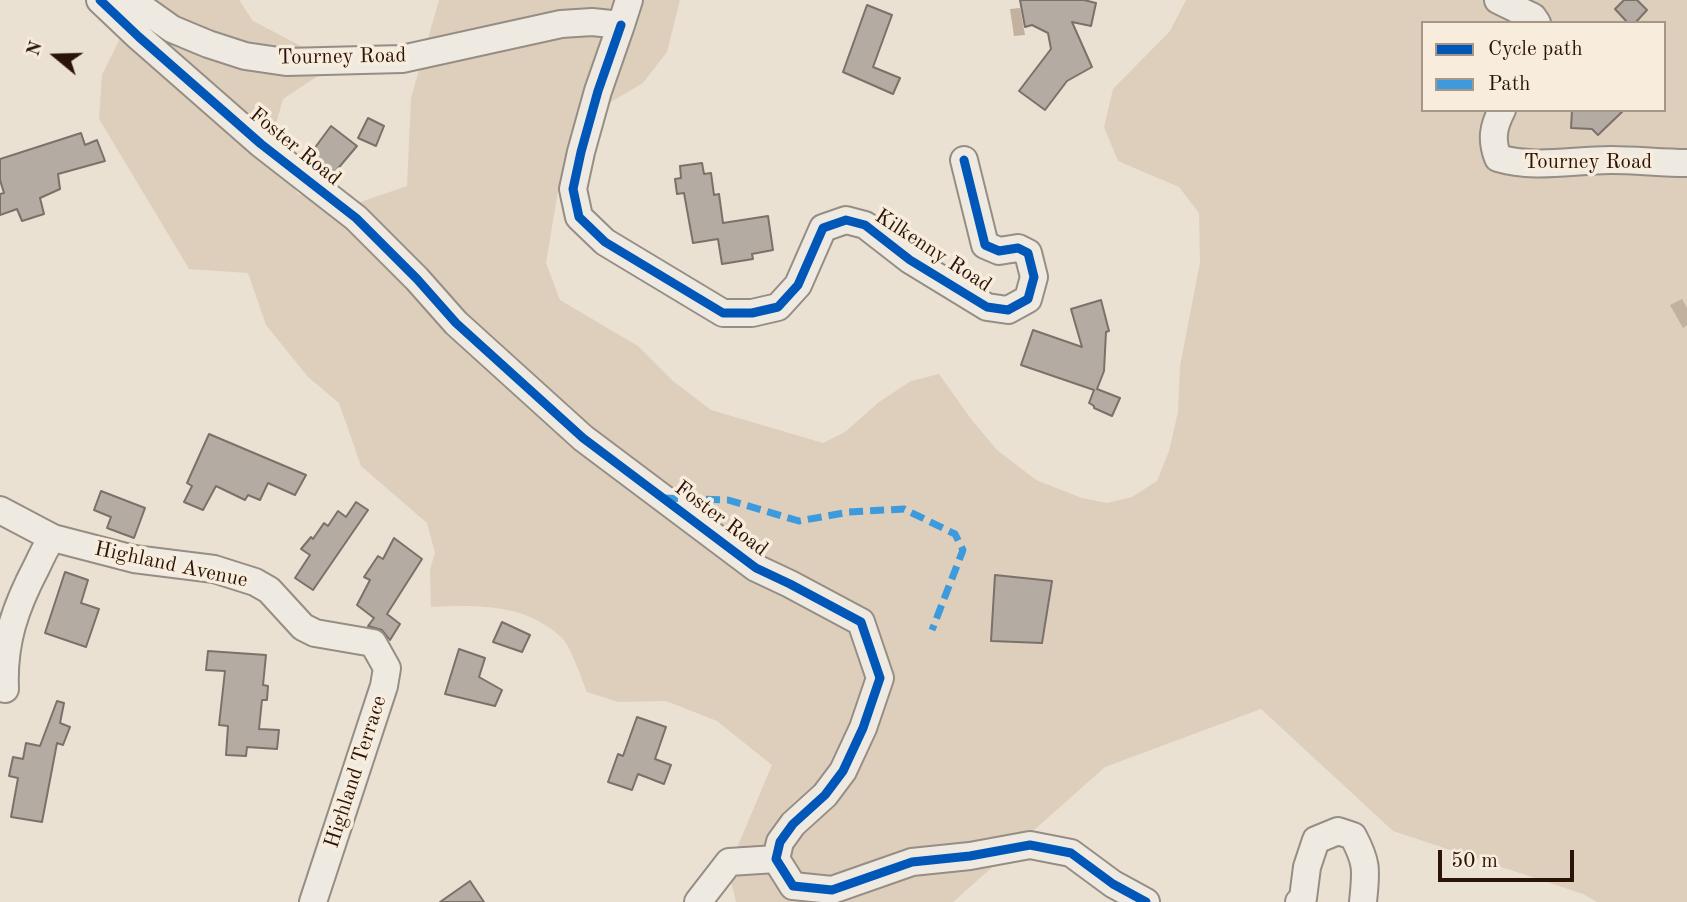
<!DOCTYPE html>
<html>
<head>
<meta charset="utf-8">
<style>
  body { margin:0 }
  #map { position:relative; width:1687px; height:902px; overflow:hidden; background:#eae1d3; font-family:"Old Standard TT",serif }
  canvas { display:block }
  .legend { position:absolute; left:1421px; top:21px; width:245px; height:91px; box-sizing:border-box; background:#f8eddc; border:2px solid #a69688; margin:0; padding:9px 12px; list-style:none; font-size:21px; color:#2a1309 }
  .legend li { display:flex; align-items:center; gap:14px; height:35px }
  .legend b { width:35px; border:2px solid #a69688 }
  .north { position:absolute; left:21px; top:21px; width:70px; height:70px; -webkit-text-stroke:5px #f8eddc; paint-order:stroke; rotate:289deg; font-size:19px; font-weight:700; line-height:28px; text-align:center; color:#2a1309 }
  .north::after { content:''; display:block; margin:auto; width:24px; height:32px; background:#2a1309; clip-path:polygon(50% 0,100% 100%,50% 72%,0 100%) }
  .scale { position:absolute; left:1438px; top:850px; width:136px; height:32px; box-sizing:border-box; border:4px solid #2a1309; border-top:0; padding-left:9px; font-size:21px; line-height:24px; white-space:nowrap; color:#2a1309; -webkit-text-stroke:5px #f8eddc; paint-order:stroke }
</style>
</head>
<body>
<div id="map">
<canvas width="1687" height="902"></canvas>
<ul class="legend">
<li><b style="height:9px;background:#0057b8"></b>Cycle path</li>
<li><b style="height:9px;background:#3d9add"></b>Path</li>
</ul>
<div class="north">N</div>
<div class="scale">50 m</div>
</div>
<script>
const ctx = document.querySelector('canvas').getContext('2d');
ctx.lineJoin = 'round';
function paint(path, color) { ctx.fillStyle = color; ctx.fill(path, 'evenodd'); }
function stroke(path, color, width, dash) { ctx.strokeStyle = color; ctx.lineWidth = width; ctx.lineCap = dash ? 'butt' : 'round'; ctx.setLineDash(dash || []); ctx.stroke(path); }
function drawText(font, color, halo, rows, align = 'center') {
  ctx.font = font + ' "Old Standard TT",serif'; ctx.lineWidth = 7; ctx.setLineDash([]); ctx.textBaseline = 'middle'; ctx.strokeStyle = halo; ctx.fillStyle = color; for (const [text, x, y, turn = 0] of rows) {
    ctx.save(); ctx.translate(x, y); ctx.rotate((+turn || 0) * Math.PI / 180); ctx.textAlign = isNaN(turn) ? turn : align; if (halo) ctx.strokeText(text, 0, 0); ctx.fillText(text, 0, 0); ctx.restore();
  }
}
const green = new Path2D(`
  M139,0h100l14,21 67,35 4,16 -41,27 -15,53 30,42 48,13 61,-21 4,-88 28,-98h241l-13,52 -24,31 -61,36 -22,60 -14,84 14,37 78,46 35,35 38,29 112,33 22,-11 34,-30 32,-21 28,-7 32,45 26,31 39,30 46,18 25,5 25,-6 25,-16 12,-30 9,-39 2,-46 20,-104 -1,-49 -20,-26 -61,-26 -14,-34 9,-38 57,-58 16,-31h501v902h-90l-14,-8 -190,-63 -132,-122 -156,58 -152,135h-217l-8,-33 44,-104 -55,-44 -51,-20 -48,1 -31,-10c-6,-14 -16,-46 -26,-55 -37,-34 -84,-32 -130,-30l-1,-37 5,-17 -8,-30 -66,-57 -22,-63 -31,-26 -42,-52 -18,-52 -59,-4 -90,-150 3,-44zM1423,23h241v87h-241z`);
const water = new Path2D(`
  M1020,8l5,27 -11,1 -4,-27z
  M1682,299l5,9v17l-4,3 -13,-23z`);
const building = new Path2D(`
  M1020,0h64l12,3 -5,23 -19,-4 20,45 -25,14 -22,29 -26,-19 32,-42 -3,-16 -16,-8 -7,2z
  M1624,0h13l10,10 -12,13h-7l-13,-14z
  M867,5l25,10 -19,52 27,11 -7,16 -50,-22z
  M1572,110h52l-26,25 -6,-6 -21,-1z
  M368,118l16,8 -8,20 -18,-8z
  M331,126l26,20 -22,26 -24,-19z
  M81,133l4,12 12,-5 8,21 -47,13 2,15 -20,9 4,16 -22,7 -5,-12 -17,6v-21l4,-1 -4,-13v-21z
  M702,163l2,11 7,-1 3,22 5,-1 4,29 45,-7 5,34 -21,4 1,5 -31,5 -4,-25 -25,4 -9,-50 -7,1 -2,-15 6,-1 -1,-12z
  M1101,300l8,31 -3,1 -2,39 -7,18 23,9 -8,18 -18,-8v-2l-5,-3 5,-13 -73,-25 12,-35 49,17 -11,-38z
  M209,434l97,41 -11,20 -27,-12 -8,17 -12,-5 -3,5 -29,-14 -13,24 -19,-8 8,-16 -5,-3z
  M101,491l44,17 -11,30 -27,-10 4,-11 -17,-7z
  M356,502l12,8 -55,80 -18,-12 15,-23 -9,-6 10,-12 2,2 11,-16 4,3 10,-15 8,6z
  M394,538l28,21 -35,55 13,10 -10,16 -8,-10 -14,-4 6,-8 -17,-13 13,-25 -6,-3 14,-21 5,3z
  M65,572l23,8 -7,23 18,6 -13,38 -41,-14z
  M995,575l57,6 -10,62 -51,-2z
  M502,622l28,13 -8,17 -29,-10z
  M459,649l26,9 -6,19 23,13 -7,16 -50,-12z
  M208,651l58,4 -3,30 5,1 -1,14h-5l-3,29 20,1 -2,19 -30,-2 -1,9 -20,-1 2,-29 -9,-1 6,-54 -19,-1z
  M57,701l7,2 -4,20 10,4 -7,18 -6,-2 -15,79 -31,-5 7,-39 -9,-2 4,-19 10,2 3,-16 14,3z
  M637,717l29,10 -11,32 16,6 -7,19 -26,-10 -6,16 -24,-8 10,-28 5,2z
  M470,881l14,21h-44z`);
const minor = new Path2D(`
  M100,0l39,37 122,107 95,74 61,61 39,44 127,115 173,130 34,16 71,38 19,56 -17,50 -20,43 -18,24 -32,29 -13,18 -4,17 17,27 39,4 80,-28 58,-6 60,-11 41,8 42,31 33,18
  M131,0l41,29 36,15 37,12 41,6 116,-3 159,-35 31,-2 29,3 8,-25
  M1498,0l35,17 4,6
  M621,25l-23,66 -17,61 -8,37 6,28 26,25 118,71h29l26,-6 20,-22 25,-57 23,-8 19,5 45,35 77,47 21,3 20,-11 6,-22 -6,-24 -10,-5 -19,3 -14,-6 -21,-85
  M1502,110c-9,17 -11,30 -4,48 37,11 74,2 113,2 25,0 51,3 76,3
  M0,510l53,28 81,21 80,10 41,13 14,8 34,37 12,6 58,10 14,25 -3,18 -71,216
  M5,689c-2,-47 10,-81 32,-123 5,-10 9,-21 16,-28
  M698,902l31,-40 47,-3
  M1299,902l4,-4 4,-31 9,-27 22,-9 15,5c15,28 13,35 10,66`);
const quiet = new Path2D(`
  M664,498l64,2 71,21 50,-9 55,-3 51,25 8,16 -31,80`);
const cycleway = new Path2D(`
  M100,0l39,37 122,107 95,74 61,61 39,44 127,115 173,130 34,16 71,38 19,56 -17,50 -20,43 -18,24 -32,29 -13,18 -4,17 17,27 39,4 80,-28 58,-6 60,-11 41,8 42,31 33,18
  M621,25l-23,66 -17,61 -8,37 6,28 26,25 118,71h29l26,-6 20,-22 25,-57 23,-8 19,5 45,35 77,47 21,3 20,-11 6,-22 -6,-24 -10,-5 -19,3 -14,-6 -21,-85`);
const streetNames = [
  ["Tourney Road",342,57,-1],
  ["Foster Road",295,147,39],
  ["Tourney Road",1588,162],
  ["Kilkenny Road",933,251,33],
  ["Foster Road",721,519,37],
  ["Highland Avenue",171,565,12],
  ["Highland Terrace",356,772,-72]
];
paint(green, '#ddcfbb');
paint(water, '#c1b19e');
paint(building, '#b4aca2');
stroke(building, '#7a726a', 2);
stroke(minor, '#968d84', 30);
stroke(minor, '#eeeae2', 26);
stroke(quiet, '#3d9add', 7, [14, 7]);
stroke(cycleway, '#0057b8', 9);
drawText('21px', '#2a1309', '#f8eddc', streetNames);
</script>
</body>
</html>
